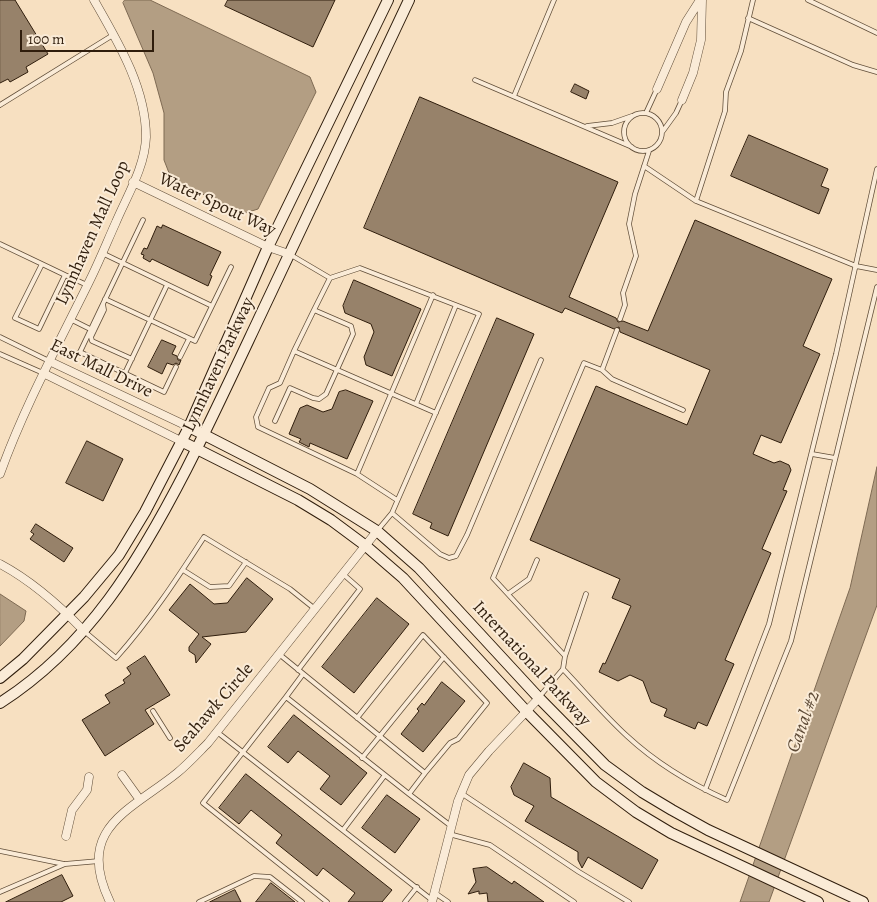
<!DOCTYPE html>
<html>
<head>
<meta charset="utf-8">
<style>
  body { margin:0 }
  #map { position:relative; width:877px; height:902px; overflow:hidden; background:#f7e0c1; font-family:Alegreya,serif }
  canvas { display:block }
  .scale { position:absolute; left:20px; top:30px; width:134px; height:22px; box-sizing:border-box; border:2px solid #2f1d0c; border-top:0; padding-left:6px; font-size:15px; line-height:18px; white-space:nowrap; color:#2f1d0c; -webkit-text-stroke:4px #faebd7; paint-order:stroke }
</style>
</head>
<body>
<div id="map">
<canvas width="877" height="902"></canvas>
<div class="scale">100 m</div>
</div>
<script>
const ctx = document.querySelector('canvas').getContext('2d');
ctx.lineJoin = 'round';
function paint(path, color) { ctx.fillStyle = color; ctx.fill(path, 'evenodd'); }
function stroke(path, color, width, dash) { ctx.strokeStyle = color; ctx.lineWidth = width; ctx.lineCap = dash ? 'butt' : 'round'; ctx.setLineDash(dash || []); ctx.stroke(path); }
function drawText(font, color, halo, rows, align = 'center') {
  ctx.font = font + ' Alegreya,serif'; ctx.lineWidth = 4; ctx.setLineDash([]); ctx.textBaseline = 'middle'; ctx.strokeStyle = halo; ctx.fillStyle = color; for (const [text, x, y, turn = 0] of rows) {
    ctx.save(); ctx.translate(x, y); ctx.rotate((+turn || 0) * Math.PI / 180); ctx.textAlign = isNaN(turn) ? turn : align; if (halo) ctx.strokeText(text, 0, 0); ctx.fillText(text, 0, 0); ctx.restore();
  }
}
const water = new Path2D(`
  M125,0h25l160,77 6,15 -58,117 -16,5 -71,-36 -7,-18v-47l-11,-40 -30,-70z
  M877,467v138l-108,297h-29l110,-314z
  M0,594l26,17 -2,10 -24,25z`);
const building = new Path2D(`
  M0,0h15l33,54 -22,13 2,5 -18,10 -2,-3 -8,4z
  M228,0h107l-22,47 -88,-41z
  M575,84l14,7 -3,8 -15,-7z
  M420,97l198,85 -49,115 47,21 2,4 5,-1 25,10 47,-111 137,59 -29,67 17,8 -39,89 -20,-8 -8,19 21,9 6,-2 9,4 2,5 -8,20 4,1 -25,58 9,4 -46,107 9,4 -27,62 -9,-4 -3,7 -31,-13 3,-7 -16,-7 -8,-21 -13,-6 -12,6 -19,-9 4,-9 2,1 26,-58 -19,-8 8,-19 -90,-39 66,-154 91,39 23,-55 -90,-38 -1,-5 -5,2 -49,-21 -3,5 -198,-85z
  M749,135l79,34 -7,17 8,3 -10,25 -88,-38z
  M163,225l58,27 -11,23 2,1 -4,10 -56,-27 -2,3 -7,-4 1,-3 -3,-1 3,-6 3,1 10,-23 4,2z
  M354,280l67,29 -29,67 -26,-11 -2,-8 10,-25 -3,-8 -26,-11 -2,-7z
  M497,318l37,16 -86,202 -18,-8 2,-5 -19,-9z
  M162,340l14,6 -4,8 5,2 1,4h3l-2,5 -3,-2 -3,2 -6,-2 -5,11 -14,-7z
  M346,390l27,11 -26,58 -37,-16 -1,4 -10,-5 2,-3 -12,-5 11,-26 7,-3 16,7 9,-3 7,-17z
  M87,441l36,18 -20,42 -37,-18z
  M36,524l37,24 -9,14 -34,-23 4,-5 -3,-2z
  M247,578l26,21 -27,33 -44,5 9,7 -15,19 -1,-8 -6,-4v-4l10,-13 -30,-24 21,-26 24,20 13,-1z
  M377,598l32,26 -55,69 -32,-26z
  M145,656l25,39 -25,15 9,14 -49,32 -23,-36 28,-17 -5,-8 20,-12 -2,-3 8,-6 -4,-6z
  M442,682l23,19 -42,51 -22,-18 18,-23 -2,-2 5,-6 2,2z
  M294,715l73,58 -26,32 -21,-16 10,-13 -32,-25 -10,12 -20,-16z
  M524,763l26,15 1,19 107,63 -16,29 -54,-32 -6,11 -4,-8v-8l-53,-31 9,-15 -20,-11 -3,-8z
  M246,774l146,116 -10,12h-34l7,-9 -32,-25 -6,8 -41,-33 6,-8 -31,-25 -12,14 -20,-16z
  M387,795l33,24 -25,34 -33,-25z
  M487,867l25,17 2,-3 30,21h-56l-1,-9 -8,1v-3l-11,3 8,-12 -3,-13z
  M62,875l11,21 -12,6h-55z
  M271,883l24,19h-39z
  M235,890l6,12h-31z`);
const lane = new Path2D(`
  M808,0l69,33
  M748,18l105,47 24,7
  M475,80l157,67
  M514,96l40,-96
  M0,105l113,-70
  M646,113l11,-24
  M624 132a19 19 0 1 1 38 0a19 19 0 1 1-38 0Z
  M587,126l25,-3 20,-7
  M663,131l13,-18 6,-13
  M644,166l52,35 160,65 21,4
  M696,201l29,-90 1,-19 15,-41 12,-51
  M143,220l-63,132 84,40 12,-25
  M0,244l42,20 -27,54 24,11 26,-54 22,10
  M102,253l110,53
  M291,255l39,23 30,-10 119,46 -87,199 -15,18
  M42,264l23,11
  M105,299l90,42 36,-74
  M103,304l1,6 -13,27 1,4 40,18
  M314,310l16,-32
  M70,319l20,10
  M620,319l5,-14 -2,-12 13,-37 -7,-32 6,-30 14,-43
  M0,337l49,24
  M0,354l43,19
  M180,357l9,-18
  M602,370l15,-40
  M125,373l42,-88
  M416,404l40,-99
  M275,421l15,-33 23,10 6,1 7,-5 27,-60 -2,-8 -37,-16 -20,41
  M812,454l23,4
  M357,474l-99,-47 -2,-10 13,-29 11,-5 14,-32 142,62
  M397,500l-40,-26 76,-179
  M392,513l48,41 9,4 7,-2 11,-21 74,-175
  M183,570l27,17 19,-1 17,-24
  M508,594l21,-15 8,-19
  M586,594l-21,62 -2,13c21,22 41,46 64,67 28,26 64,48 100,64l64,-159 86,-354
  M84,631l32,27c34,-38 60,-78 88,-121l86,52 25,20
  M279,654l146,119 -16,21 42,32
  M565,656l-72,-78 91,-215 18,7 10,9 71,31
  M298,670l62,-81 -17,-15
  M540,696l23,-27
  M286,697l17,-23
  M153,711l17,27
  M357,718l66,-83 64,68 -29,36 -8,4 -25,30
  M217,732l215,168
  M362,758l82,-101
  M705,790l64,-166 67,-270 41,-185
  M461,793l118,79 50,30
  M343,830l42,-55
  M449,834l41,11 84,57
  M0,851l64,13
  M0,892l65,-28 34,-3
  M435,893l13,9
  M199,902l55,-26 16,1 32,25
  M327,902l-124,-99 83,-106 123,97
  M405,902l12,-15`);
const street = new Path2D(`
  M657,89l29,-67 14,-22
  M682,100l11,-27 8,-33 1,-40
  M133,182l135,65 21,7
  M49,361l140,66
  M43,373l138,68
  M0,474c24,-67 58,-129 89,-192 10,-20 18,-40 27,-60 11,-26 29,-55 30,-85 0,-49 -28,-95 -52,-137
  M0,564c32,17 59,41 84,67
  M122,775l18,25
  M66,836l6,-26 15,-20 2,-13
  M110,902c-36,-74 20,-91 67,-129 11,-9 21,-20 31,-30l169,-212
  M432,902l26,-101 11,-26 20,-24 50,-53`);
const secondary = new Path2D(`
  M189,427l121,62 67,42 42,37 120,130 66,67 37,27 30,18 36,20 155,72
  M181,441l117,59 33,20 35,26 37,32 124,134 69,70 40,30 35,21 147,69
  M0,678l23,-19 61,-62 35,-42 26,-43 44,-85 79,-180 120,-247
  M0,703c89,-57 139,-142 186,-233 29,-57 56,-116 84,-175 46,-98 93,-197 139,-295`);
const streetNames = [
  ["Water Spout Way",217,205,25],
  ["Lynnhaven Mall Loop",93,233,-66],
  ["Lynnhaven Parkway",219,365,-65],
  ["East Mall Drive",101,369,26],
  ["International Parkway",531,664,47],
  ["Seahawk Circle",214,708,-49]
];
const waterNames = [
  ["Canal #2",804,722,-70]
];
paint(water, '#b39e83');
stroke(water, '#7e6a53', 1);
paint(building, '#97826a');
stroke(building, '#2f1d0c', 1);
stroke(lane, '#614e39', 5.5);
stroke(street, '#614e39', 9);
stroke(secondary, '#2f1d0c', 12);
stroke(lane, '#faebd7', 4);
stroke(street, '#faebd7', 8);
stroke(secondary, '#faebd7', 10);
drawText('18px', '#2f1d0c', '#faebd7', streetNames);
drawText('italic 19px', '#5d4a36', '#faebd7', waterNames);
</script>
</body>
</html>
